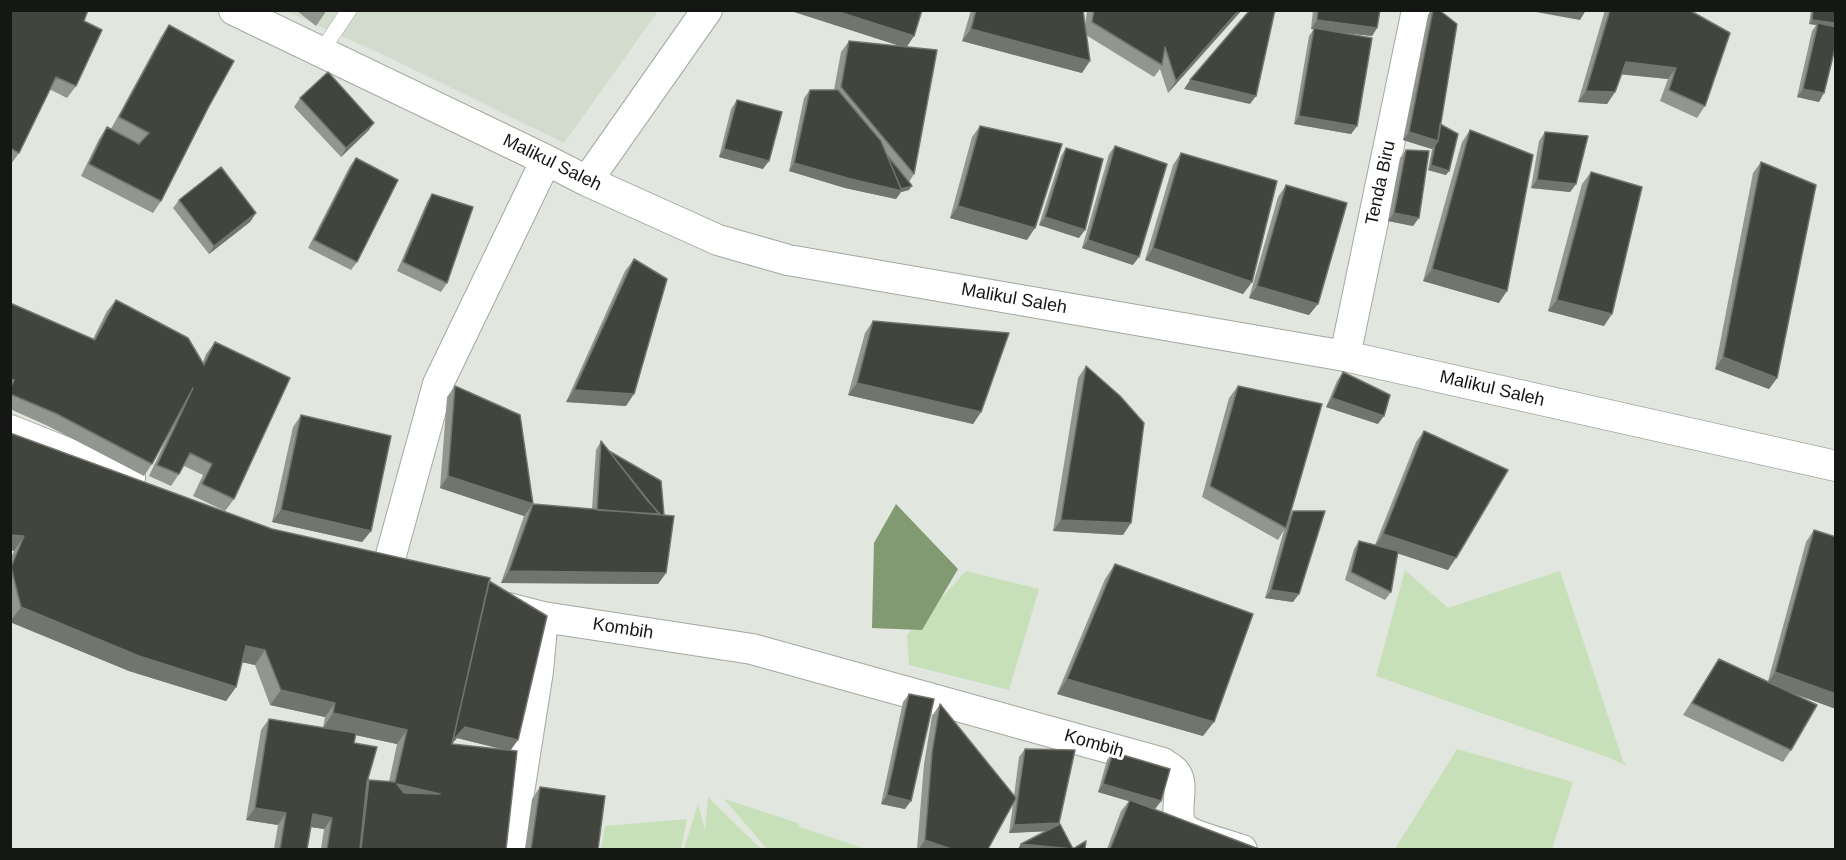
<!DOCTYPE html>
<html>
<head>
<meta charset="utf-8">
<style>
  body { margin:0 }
  #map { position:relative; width:1846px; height:860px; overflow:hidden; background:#e1e6de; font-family:Helvetica,sans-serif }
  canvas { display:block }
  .frame { position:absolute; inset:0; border:12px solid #151714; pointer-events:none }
</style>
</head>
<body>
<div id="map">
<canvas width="1846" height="860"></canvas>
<div class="frame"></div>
</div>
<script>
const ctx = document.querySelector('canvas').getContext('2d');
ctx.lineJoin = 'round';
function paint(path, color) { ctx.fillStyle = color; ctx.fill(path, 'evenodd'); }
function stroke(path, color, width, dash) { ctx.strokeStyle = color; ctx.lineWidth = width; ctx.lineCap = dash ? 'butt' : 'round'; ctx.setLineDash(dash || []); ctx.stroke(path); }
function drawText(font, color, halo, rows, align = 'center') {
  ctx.font = font + ' Helvetica,sans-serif'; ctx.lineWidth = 6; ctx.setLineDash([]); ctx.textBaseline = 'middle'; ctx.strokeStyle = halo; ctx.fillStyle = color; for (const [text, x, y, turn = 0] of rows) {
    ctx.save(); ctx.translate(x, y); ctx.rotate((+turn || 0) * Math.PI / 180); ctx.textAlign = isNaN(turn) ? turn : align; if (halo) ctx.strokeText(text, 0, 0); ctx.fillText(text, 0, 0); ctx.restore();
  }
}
const built = new Path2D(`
  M286,11h372l-94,132 -176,-86z`);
const green = new Path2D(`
  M1405,570l43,38 112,-37 63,190 6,6 -19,-9 -234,-82z
  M966,571l73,18 -30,101 -100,-25 -2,-30z
  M1457,749l116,33 -21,67h-157z
  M708,797l53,52h-77l14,-45 7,27z
  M724,799l74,24 2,4 66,22h-99z
  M687,819l-6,30h-80l4,-23z`);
const water = new Path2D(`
  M896,504l62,65 -36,61 -50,-2 2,-85z`);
const lane = new Path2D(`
  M321,52l28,-42`);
const street = new Path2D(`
  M234,10l312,150 41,21 131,59 70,20 557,96 491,110
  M587,181l120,-171
  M1345,356l72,-346
  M10,430l120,48
  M404,582l-19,-5 53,-193 108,-224
  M508,608l35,9 209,32 411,114c3,3 8,5 11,8 13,14 -2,39 8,55 7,10 47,19 60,24
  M510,850l28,-179 5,-54`);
const wall = new Path2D(`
  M10,10l74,11 -8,65 -9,12 -18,-9 -30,64 -8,11z
  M296,10h31l-11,16z
  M788,10h134l-8,26 -8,11 8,127 -5,8v8l-8,2 -5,7 -51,-11 -56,-17 15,-73 6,-8h24l7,-38 8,-11 53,5z
  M971,10h112l2,17 2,-17h155l-74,83 -8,-24 -6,8 -68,-42 -4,38 -120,-32z
  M1313,10h67l-3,18 -5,8 -33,-4 18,94 -6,8 -57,-10 15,-88 5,-7h-3z
  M1431,10h8l1,114 6,51 -18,-5 4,-21 -29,-9 25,-125z
  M1605,10h84l16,96 -8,12 -37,-17 8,-22 -47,-5 -6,18 -8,12 -29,-2z
  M1811,10h25l-2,16 -15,76 -22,-5 15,-66 4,-6 -7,-1z
  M169,25l39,83 -47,93 -8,12 -72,-37 18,-37 8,-12 28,15 -24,-13 50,-92z
  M300,98l74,25 -6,8 -27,26 -47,-50z
  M737,100l26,69 -44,-12 12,-48z
  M980,126l47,114 -77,-22 22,-81z
  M1470,130l29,173 -76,-22 39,-139z
  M1545,132l31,52 -6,8 -39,-4 8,-47z
  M1115,146l18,119 -51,-17 27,-94z
  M1066,148l13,90 -40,-13 22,-69z
  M1406,150l7,76 -25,-5 12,-63z
  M1181,153l71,129 -9,12 -98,-34 28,-95z
  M356,158l1,104 -6,8 -43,-22 42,-82z
  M1761,162l16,216 -8,11 -54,-20 38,-196z
  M1591,172l13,154 -56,-15 34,-127z
  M1286,185l23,130 -60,-17 29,-101z
  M432,194l15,89 -6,9 -44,-21 30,-69z
  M179,200l77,13 -6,9 -41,32 -36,-46z
  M634,259l-8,147 -60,-4 59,-131z
  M116,300l87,62 3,-8 9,-12 19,157 -9,12 -32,-15 10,-21 -19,-9 -5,8 -8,12 -22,-10 23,-49 -20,37 -8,12 -96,-50 -38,-17v-106l83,36 14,-28z
  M873,321l108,91 -8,12 -125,-29 17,-62z
  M1086,366l37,169 -70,-4 25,-153z
  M1343,372l35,52 -52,-17 11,-26z
  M455,386l78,118 59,5 4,-59 5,-9 8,10 52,30 5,92 -8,11 -157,-1 23,-67 -84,-28 7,-91z
  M1238,386l51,131 4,-6v91l-28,-4 19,-68 -6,10 -76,-43 27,-99z
  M301,415l70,116 -9,11 -90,-20 21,-95z
  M1424,431l24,139 -50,-17 -7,39 -6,8 -40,-20 9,-31 5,-8 16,4 41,-103z
  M10,433l262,96 217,52 21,170 -4,98h-185l3,-20 -13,-2 -4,22h-33l4,-24 -32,-5 15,-90 8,-11 54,9 2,-11 -55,-12 -15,-40 -13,-3 -6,25 -10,14 -97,-30 -119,-49v-63l4,-8zM355,735l42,9 -8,38 -20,-2 -2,2 -13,-39zM457,738l48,12 -53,-6z
  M1814,530l22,7v172l-43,-16 -2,57 -8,12 -100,-47 36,-56 49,22 38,-139z
  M1115,564l88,172 -146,-42 48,-115z
  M909,694l-4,115 -24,-5 22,-102z
  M940,704l74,92 5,-39 6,-8 31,77 -38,23 3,-5 25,-13 -37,2 4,-29 -25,45h-71l7,-85 8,-48z
  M1113,752l48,49 -6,8 -7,-2 111,42h-152l14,-38 8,-10 -31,-9 9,-32z
  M540,787l58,62h-73l7,-50z`);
const shadedWall = new Path2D(`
  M788,10h45l81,26 -8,12z
  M1239,10h3l-74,83 8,-12z
  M1525,10h61l-6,10z
  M1317,20l60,8 -5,8 -61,-7z
  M1812,20l23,3 -3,5 -14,-5 -2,2 -7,-1z
  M971,29l119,32 -8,12 -120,-32z
  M1626,62l50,6 -8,11 -51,-5z
  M1190,80l66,16 -6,8 -66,-15z
  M1803,89l21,4 -5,9 -22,-5z
  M1586,91l29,1 -8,12 -29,-2z
  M1299,116l58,10 -6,8 -57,-10z
  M374,123l-6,8 -27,26 5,-9z
  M1409,132l29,9 -6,8 -29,-9z
  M724,149l45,12 -6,8 -44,-12z
  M794,163l118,23 -3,4 -8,2 -5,7 -51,-11 -56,-17z
  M1431,165l18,6 -3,4 -18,-5z
  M1537,180l39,4 -6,8 -39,-4z
  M958,206l77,22 -8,12 -77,-22z
  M256,213l-6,9 -41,32 5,-8z
  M1394,213l25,5 -6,8 -25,-5z
  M1045,217l40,13 -6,8 -40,-13z
  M1088,240l51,17 -6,8 -51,-17z
  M1153,248l99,34 -9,12 -98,-34z
  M1432,269l75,22 -8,12 -76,-22z
  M1257,286l61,18 -9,11 -60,-17z
  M1557,300l55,14 -8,12 -56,-15z
  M1723,357l54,21 -8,11 -54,-20z
  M857,383l124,29 -8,12 -125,-29z
  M574,390l60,4 -8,12 -60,-4z
  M1332,398l52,18 -6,8 -52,-17z
  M448,476l85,28 -9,12 -84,-28z
  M281,510l90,21 -9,11 -90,-20z
  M1061,520l70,3 -8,12 -70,-4z
  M1383,534l73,24 -8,12 -73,-24z
  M10,535l14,1 -10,15 -4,-1z
  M509,571l157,2 -8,11 -157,-1z
  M1271,590l28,4 -6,8 -28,-4z
  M21,607l215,80 -10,14 -97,-30 -119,-49z
  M246,646l19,4 -10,15 -19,-4z
  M1775,672l61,22v15l-69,-25z
  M1067,679l147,43 -11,14 -146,-42z
  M281,690l54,13 -10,14 -55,-12z
  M333,713l74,17 -10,14 -74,-16z
  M465,727l53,13 -8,11 -53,-13 -14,16 9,-12z
  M397,784l43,10 -53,5z
  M1103,784l58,17 -6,8 -57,-17z
  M887,795l24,6 -6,8 -24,-5z
  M255,808l31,5 -8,12 -32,-5z
  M313,814l19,4 -8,11 -20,-3z
  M1059,823l-6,8 -44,2 5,-8z
  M925,840l26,9h-32z
  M1021,844l49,5h-52z`);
const building = new Path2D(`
  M10,10h78l-4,11 18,9 -26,56 -20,-9 -37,76 -9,-5z
  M833,10h89l-8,26z
  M976,10h107l7,51 -119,-32z
  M1094,10h145l-63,71 -11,-34 -3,18 -70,-43z
  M1250,10h25l-19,86 -66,-16z
  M1318,10h62l-3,18 -60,-8z
  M1433,10h6l18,14 -19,117 -29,-9z
  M1610,10h79l41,23 -25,73 -36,-16 7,-22 -50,-6 -11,30 -29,-1z
  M1813,10h23l-1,13 -23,-3z
  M1818,23l18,4v17l-12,49 -21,-4z
  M169,25l65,36 -26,47 -47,93 -72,-37 18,-37 32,17 10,-11 -30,-16z
  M1314,28l58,10 -15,88 -58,-10z
  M849,41l88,9 -23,124 -73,-87z
  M328,72l46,51 -28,25 -46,-50z
  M810,90h28l43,51 21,50 -51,-12 -57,-16z
  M737,100l45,12 -13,49 -45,-12z
  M1440,124l18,10 -9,37 -18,-6 4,-20 3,-4z
  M980,126l82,18 -27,84 -77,-22z
  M1470,130l63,25 -26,136 -75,-22z
  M1545,132l43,4 -12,48 -39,-4z
  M1115,146l52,18 -28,93 -51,-17z
  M1066,148l37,11 -18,71 -40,-13z
  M1406,150l23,1 -10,67 -25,-5z
  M1181,153l96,28 -25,101 -99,-34z
  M887,155l22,27 3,4 -11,3z
  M356,158l42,22 -41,82 -43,-22z
  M1761,162l55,23 -39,193 -54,-21z
  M221,167l35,46 -42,33 -35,-46z
  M1591,172l51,15 -30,127 -55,-14z
  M1286,185l61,18 -29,101 -61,-18z
  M432,194l41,13 -26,76 -44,-21z
  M634,259l33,20 -33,115 -60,-4z
  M116,300l72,38 16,27 11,-23 75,36 -56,121 -32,-15 10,-20 -22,-11 -11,21 -22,-9 36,-77 -41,76 -95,-50 -47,-20v-5l4,-9 -4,-1v-76l85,37z
  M873,321l136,12 -28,79 -124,-29z
  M1086,366l34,30 24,27 -13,100 -70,-3z
  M1343,372l47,23 -6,21 -52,-18z
  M455,386l65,29 13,89 -85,-28z
  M1238,386l84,18 -36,124 -76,-42z
  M301,415l90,21 -20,95 -90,-21z
  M1424,431l84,39 -52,88 -73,-24z
  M10,433l262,96 218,49 -38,166 65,7 -11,98h-145l8,-69 26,2 12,-52 -74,-17 2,-10 -54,-13 -16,-40 -19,-4 -10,41 -97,-31 -118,-49 -10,-40 13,-31 -14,-1zM397,784l43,10 -36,-1z
  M601,441l58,73 -62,-4z
  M609,451l52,30 3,34h-3l-14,-15z
  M533,504l141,12 -8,57 -157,-2z
  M1293,511h32l-26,83 -28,-4z
  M1814,530l22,7v157l-61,-22z
  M1359,541l39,10 -7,41 -40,-20z
  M1115,564l138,50 -39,108 -147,-43z
  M489,581l58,35 -29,124 -53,-13 -12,13z
  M1719,659l98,46 -26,45 -99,-47z
  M909,694l25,5 -23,102 -24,-6z
  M940,704l76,94 -28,51h-37l-26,-9 7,-87z
  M269,719l87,14 -2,10 23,4 -10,35 -7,67h-33l5,-31 -19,-4 -6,35h-27l6,-36 -31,-5z
  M1025,749l50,1 -16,73 -45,2z
  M1113,752l57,17 -9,32 -58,-17z
  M540,787l65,9 -7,53h-67z
  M1130,800l129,49h-149z
  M1060,824l13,25 -52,-5z
  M1086,841l-1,8h-12z`);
const streetNames = [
  ["Malikul Saleh",552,163,26],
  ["Tenda Biru",1381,183,-78],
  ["Malikul Saleh",1014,299,10],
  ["Malikul Saleh",1492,389,13],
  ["Kombih",623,629,9],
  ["Kombih",1094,744,16]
];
paint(built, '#d2dccd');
paint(green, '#c7e0b9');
paint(water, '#819a72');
stroke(lane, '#a4a8a1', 16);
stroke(street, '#a4a8a1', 32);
stroke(lane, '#fff', 15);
stroke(street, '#fff', 30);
paint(wall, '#91968e');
paint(shadedWall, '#71756e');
paint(building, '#41453e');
stroke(building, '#71756e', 1.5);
drawText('18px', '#151714', '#fff', streetNames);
</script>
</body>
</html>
